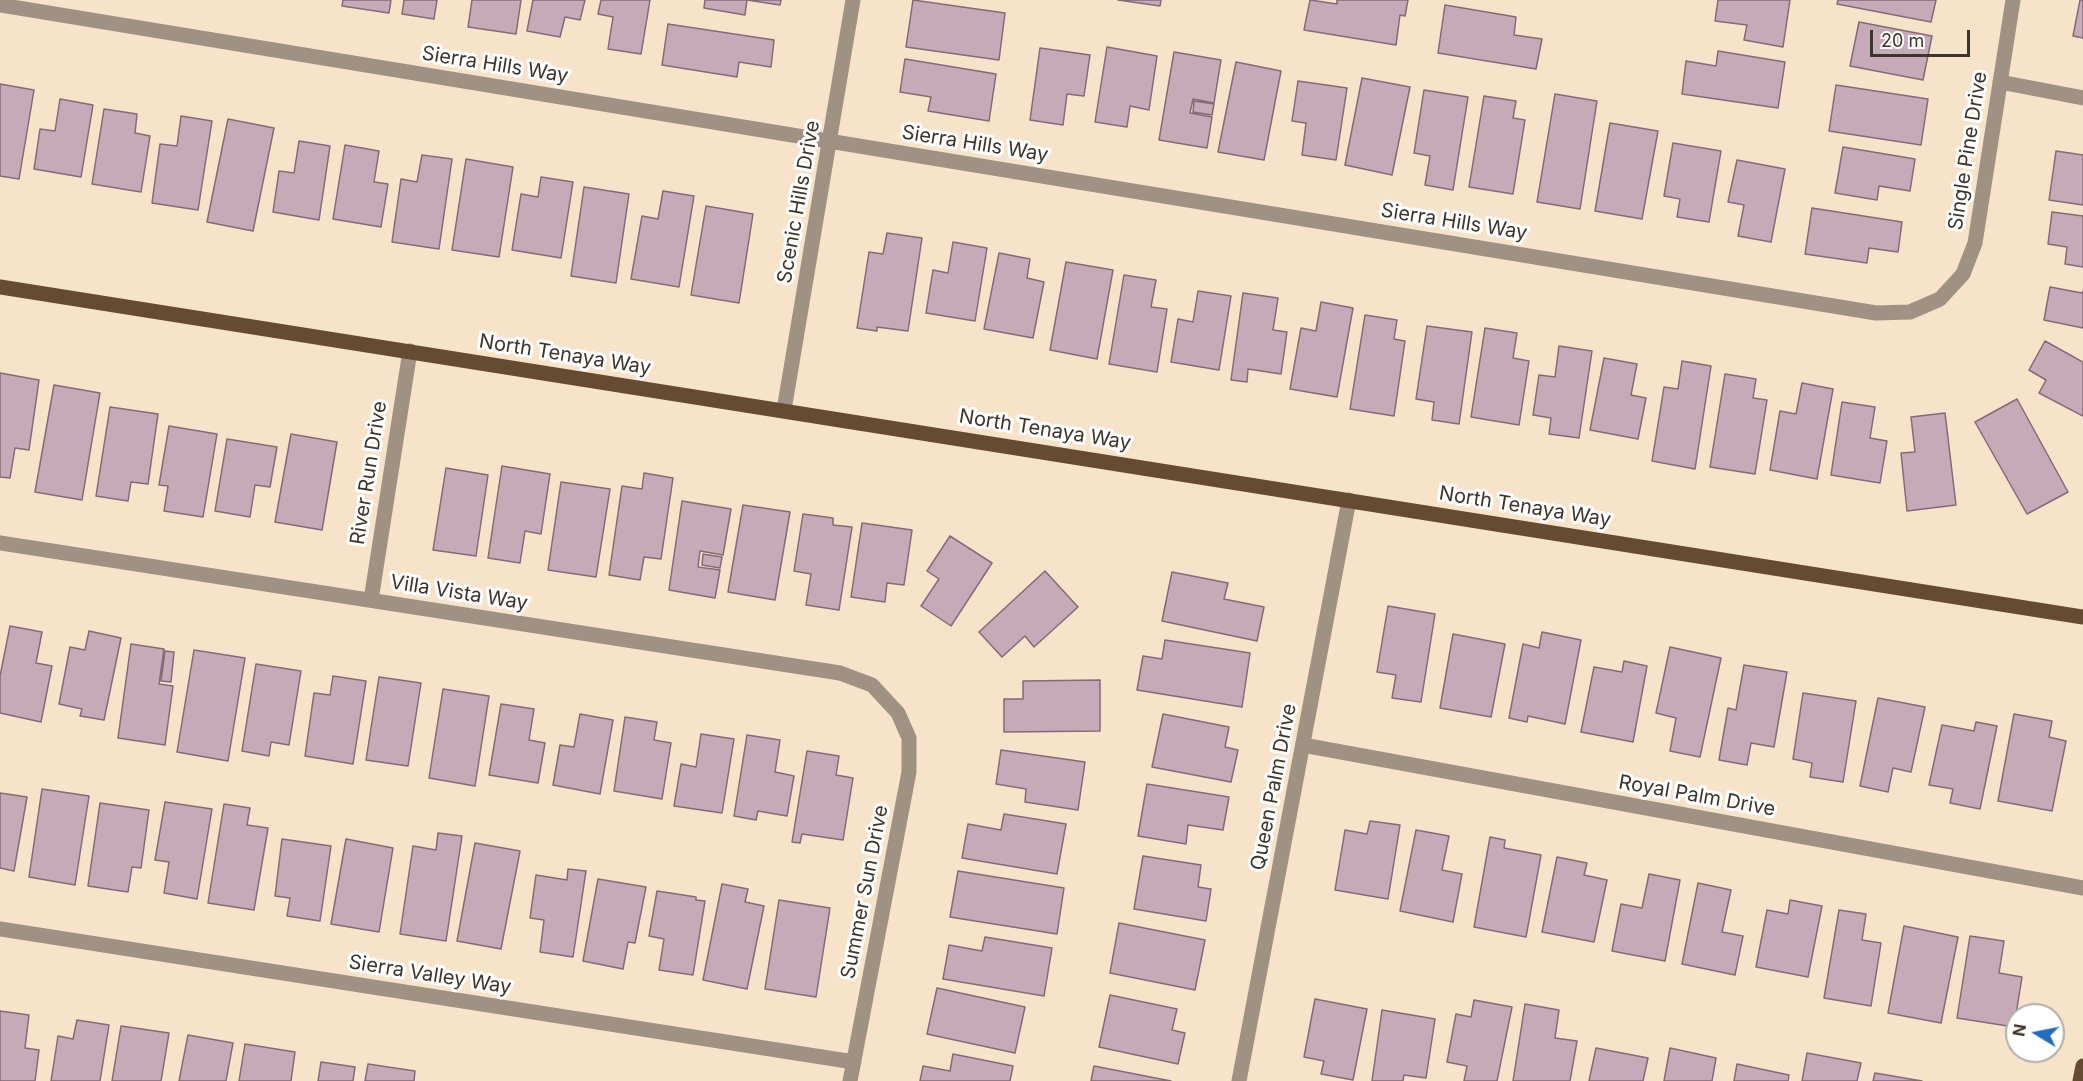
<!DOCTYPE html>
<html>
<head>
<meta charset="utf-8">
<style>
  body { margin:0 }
  #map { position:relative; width:2083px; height:1081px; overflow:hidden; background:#f6e3ca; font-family:Inter,sans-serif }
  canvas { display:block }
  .north { position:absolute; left:2005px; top:1003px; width:60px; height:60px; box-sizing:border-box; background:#fff; border:2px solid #b1aeaa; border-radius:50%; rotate:280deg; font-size:16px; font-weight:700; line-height:24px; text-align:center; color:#3c352b }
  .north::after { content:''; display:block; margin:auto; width:21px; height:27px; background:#206dbc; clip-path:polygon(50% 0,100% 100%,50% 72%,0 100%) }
  .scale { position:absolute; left:1870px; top:30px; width:100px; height:27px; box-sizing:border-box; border:3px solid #3c352b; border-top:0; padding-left:8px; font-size:18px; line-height:21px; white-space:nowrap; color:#3c352b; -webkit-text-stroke:4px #fff; paint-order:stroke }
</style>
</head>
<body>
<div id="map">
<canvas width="2083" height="1081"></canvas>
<div class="north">N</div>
<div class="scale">20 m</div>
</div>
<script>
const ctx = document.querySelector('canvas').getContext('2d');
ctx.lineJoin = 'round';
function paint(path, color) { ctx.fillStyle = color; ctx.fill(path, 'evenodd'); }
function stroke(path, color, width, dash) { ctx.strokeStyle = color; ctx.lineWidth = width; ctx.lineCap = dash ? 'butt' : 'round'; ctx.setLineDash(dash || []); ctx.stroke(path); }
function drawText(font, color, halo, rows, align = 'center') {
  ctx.font = font + ' Inter,sans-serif'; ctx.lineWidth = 6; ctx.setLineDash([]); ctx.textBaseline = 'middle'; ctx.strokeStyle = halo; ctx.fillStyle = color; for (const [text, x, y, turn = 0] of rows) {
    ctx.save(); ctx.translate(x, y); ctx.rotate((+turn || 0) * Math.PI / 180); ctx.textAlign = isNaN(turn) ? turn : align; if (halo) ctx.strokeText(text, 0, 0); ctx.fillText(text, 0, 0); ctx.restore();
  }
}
const building = new Path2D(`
  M343,0h48l-2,13 -47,-7z
  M404,0h33l-3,19 -32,-5z
  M472,0h49l-5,34 -48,-7z
  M533,0h52l-5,20 -15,-3 -5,20 -33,-6z
  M601,0h49l-9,54 -33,-5 5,-32 -15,-3z
  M705,0h76l-1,5 -33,-5 -2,15 -41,-7z
  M913,0l92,13 -6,47 -93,-13z
  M1118,0h43l-1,6z
  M1310,0l27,4v-4h71l-3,16 -5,-1 -4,30 -92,-15z
  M1718,0h72l-7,47 -39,-7 3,-15 -32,-4z
  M1838,0h98l-5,22 -94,-18z
  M2080,0h3v38l-10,-2z
  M1445,5l71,12 -2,18 28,4 -6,30 -98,-16z
  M1859,22l73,14 -9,44 -73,-14z
  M668,24l106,16 -3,27 -32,-5 -2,15 -75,-12z
  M1107,47l50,9 -8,54 -19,-4 -3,21 -32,-5z
  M1040,48l50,7 -6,41 -17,-2 -4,31 -33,-5z
  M1718,51l67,11 -7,46 -96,-14 4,-33 30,5z
  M1174,52l47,8 -7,43 -21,-4 -3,14 22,4 -5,31 -48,-8z
  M905,59l91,15 -7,47 -61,-10 3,-14 -31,-5z
  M1236,62l45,9 -17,89 -46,-8z
  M1362,78l48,9 -18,88 -47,-10z
  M1298,81l49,7 -11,72 -34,-5 4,-32 -14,-2z
  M0,84l34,6 -15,89 -19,-3z
  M1836,85l92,14 -7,46 -92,-14z
  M1424,90l44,7 -15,93 -28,-5 5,-29 -16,-3z
  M1555,94l42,7 -17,108 -43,-7z
  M1484,96l32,5 -3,17 12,2 -12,74 -44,-7z
  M60,99l33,6 -12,72 -47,-8 6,-40 15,2z
  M1194,101l20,3 -2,11 -19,-3z
  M104,109l33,5 -2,19 15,3 -9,56 -49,-8z
  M181,116l31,5 -14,89 -46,-7 8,-59 17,2z
  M228,119l46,9 -21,103 -46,-9z
  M1610,123l48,8 -16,88 -47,-8z
  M299,141l31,5 -11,74 -46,-8 6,-41 15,2z
  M1673,143l48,8 -12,71 -32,-5 3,-18 -16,-3z
  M345,145l34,6 -5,31 14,2 -7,43 -48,-8z
  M1843,147l72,12 -5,32 -31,-5 -2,14 -42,-7z
  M2056,151l27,4v50l-34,-5z
  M422,155l30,4 -13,90 -47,-7 9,-63 16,3z
  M466,159l47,8 -14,90 -47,-7z
  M1737,160l48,9 -14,73 -33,-6 6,-31 -16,-3z
  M541,177l32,5 -12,76 -49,-8 9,-56 17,3z
  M584,187l45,7 -13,89 -45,-7z
  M663,191l31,5 -15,91 -48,-8 11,-63 16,3z
  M706,206l47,8 -14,89 -48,-8z
  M1812,208l90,14 -4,30 -29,-4 -2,15 -62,-9z
  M2052,212l31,4v51l-18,-3 2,-17 -19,-3z
  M887,233l35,5 -14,93 -31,-4v4l-20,-3 12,-76 14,2z
  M953,242l34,6 -12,73 -49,-8 7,-43 15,3z
  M999,253l31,6 -3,19 17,4 -11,56 -49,-9z
  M1066,262l47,8 -16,89 -47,-9z
  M1124,275l32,5 -5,27 16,2 -10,63 -48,-8z
  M2050,287l32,6 1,-2v37l-39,-8z
  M1198,291l33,5 -12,74 -48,-8 7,-43 15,3z
  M1243,293l35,5 -5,32 14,2 -6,42 -33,-5 -1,13 -16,-2z
  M1321,302l32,6 -16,89 -47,-8 11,-61 15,3z
  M1365,315l32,5 -3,19 11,2 -11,75 -44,-7z
  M1427,326l45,6 -13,92 -27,-4 2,-18 -18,-3z
  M1485,328l32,5 -4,25 16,3 -10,64 -48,-8z
  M2045,341l38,21v54l-44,-23 7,-13 -17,-10z
  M1559,346l33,5 -13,87 -30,-4 2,-16 -18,-3 6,-40 16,2z
  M1604,358l33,6 -6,31 15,3 -8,41 -48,-9z
  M1682,361l29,5 -16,103 -43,-8 12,-74 14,2z
  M0,373l39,7 -10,70 -14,-2 -5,30 -10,-1z
  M1725,374l31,5 -3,19 14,2 -12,74 -45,-7z
  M1802,383l31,6 -16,90 -47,-9 10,-59 16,3z
  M54,385l46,8 -18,107 -47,-8z
  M2017,399l51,93 -41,22 -52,-92z
  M1842,402l33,5 -5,31 17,3 -7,42 -49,-8z
  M110,407l48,7 -10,70 -17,-2 -3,19 -32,-5z
  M1945,413l11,92 -49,6 -6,-58 14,-1 -4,-35z
  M169,426l48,8 -14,83 -39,-6 4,-25 -9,-1z
  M291,434l46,8 -15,88 -47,-8z
  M227,439l50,8 -7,40 -15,-2 -5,32 -35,-6z
  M502,466l48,8 -9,60 -16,-3 -5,32 -32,-5z
  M446,468l42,7 -12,81 -43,-6z
  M644,473l29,5 -12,81 -17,-2 -4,23 -31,-5 13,-89 20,3z
  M561,482l49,7 -14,88 -48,-7z
  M682,501l49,8 -8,46 -23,-4 -2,16 22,3 -5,28 -46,-8z
  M743,505l47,7 -15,88 -47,-8z
  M803,514l30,4v7l19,2 -13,83 -33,-5 5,-31 -17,-3z
  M862,523l50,7 -8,55 -17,-2 -2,19 -34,-5z
  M950,536l42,27 -41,63 -30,-20 18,-27 -12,-8z
  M703,554l19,3 -2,11 -18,-3z
  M1045,571l33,36 -44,40 -9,-11 -23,21 -23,-25z
  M1172,572l56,11 -4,16 40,8 -7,34 -95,-20z
  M1388,606l47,8 -14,88 -29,-4 4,-23 -19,-3z
  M10,626l32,6 -6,31 16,3 -11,56 -41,-9v-37z
  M89,631l32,7 -17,82 -24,-4 2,-7 -23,-5 11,-57 15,3z
  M1542,632l39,8 -16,84 -37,-8 -1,6 -18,-4 14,-74 16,4z
  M1453,634l52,10 -14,73 -51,-9z
  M1165,640l85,13 -8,54 -105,-17 6,-34 19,3z
  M131,644l33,5 -5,35 14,2 -8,59 -47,-7z
  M1670,647l51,11 -21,99 -30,-6 6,-33 -20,-5z
  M194,650l51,8 -17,103 -51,-9z
  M165,651l9,1 -3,30 -10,-1z
  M1624,661l23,5 -14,76 -52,-10 13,-65 28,5z
  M256,664l45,7 -12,74 -18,-3 -2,14 -27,-5z
  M1744,665l43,7 -13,75 -23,-4 -4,22 -28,-5 9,-52 8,2z
  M333,676l33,5 -13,83 -48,-8 9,-63 16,2z
  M379,677l42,6 -13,83 -42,-6z
  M1100,680v51l-96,1v-33h19v-18z
  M443,689l46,7 -14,90 -46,-8z
  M1803,693l53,8 -13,81 -33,-5 2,-14 -19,-4z
  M1878,698l47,9 -14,65 -18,-4 -5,24 -28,-6z
  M501,704l33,5 -5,31 16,3 -7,40 -49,-8z
  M580,714l33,6 -13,74 -47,-9 7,-40 14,2z
  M1163,714l66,13 -4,20 13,3 -7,32 -79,-15z
  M2014,714l38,7 -3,16 17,4 -14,70 -54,-10z
  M625,717l32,5 -3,18 17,3 -9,56 -48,-8z
  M1976,722l21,4 -17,83 -30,-6 3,-14 -24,-4 13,-60 32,6z
  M701,734l33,5 -12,74 -48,-7 7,-42 15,3z
  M747,735l33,5 -5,32 19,4 -7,40 -29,-5 -2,9 -22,-4z
  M1001,750l84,12 -7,48 -53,-8 1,-13 -30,-5z
  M807,751l32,5 -3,19 17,3 -10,62 -41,-6 -2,9 -8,-1z
  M1147,784l82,13 -6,33 -35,-5 -2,19 -48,-8z
  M42,789l47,7 -14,89 -46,-8z
  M0,793l27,4 -13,74 -14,-3z
  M165,802l47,7 -15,90 -33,-6 5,-31 -14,-2z
  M100,803l49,7 -8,58 -9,-1 -4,25 -40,-6z
  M224,804l26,4 -3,17 21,3 -14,82 -46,-7z
  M1004,814l62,10 -9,50 -95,-16 6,-34 33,6z
  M1370,821l30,4 -12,74 -53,-9 10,-60 22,4z
  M1416,830l33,6 -7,34 20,4 -9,48 -53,-11z
  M438,833l24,3 -16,105 -46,-7 13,-88 23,4z
  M1490,837l15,3 -1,8 37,7 -15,82 -52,-10z
  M282,839l49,7 -11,75 -33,-5 3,-18 -15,-2z
  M346,839l47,9 -14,84 -48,-8z
  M475,843l45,8 -19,98 -44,-8z
  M1143,856l58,9 -3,22 13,2 -5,32 -72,-12z
  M1557,857l30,6 -3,12 23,5 -13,62 -52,-10z
  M568,869l18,2 -13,86 -33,-5 4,-32 -14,-2 6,-43 31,5z
  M958,871l106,17 -7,46 -107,-17z
  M1649,874l31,6 -15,81 -53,-10 9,-47 21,4z
  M598,879l48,8 -11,56 -7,-1 -5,27 -40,-8z
  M1698,883l33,7 -9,42 21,4 -8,39 -53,-11z
  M722,884l26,5 -3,13 19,4 -17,83 -44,-9z
  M657,891l39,6v3l9,1 -12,74 -34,-5 5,-31 -15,-3z
  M779,900l51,8 -14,89 -51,-8z
  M1790,900l32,6 -14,71 -52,-10 11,-57 21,4z
  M1839,910l27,4 -4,26 19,3 -10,63 -47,-8z
  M1119,923l86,17 -10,50 -85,-17z
  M1904,926l54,11 -17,86 -53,-10z
  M1970,936l34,5 -5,32 23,4 -8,50 -57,-9z
  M985,937l67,11 -8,48 -101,-17 6,-34 33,6z
  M937,988l88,19 -10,46 -88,-19z
  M1110,995l67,14 -5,21 13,3 -7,31 -79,-17z
  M1315,999l52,10 -14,71 -32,-6 3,-13 -20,-4z
  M1474,1000l38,7 -15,74h-33l3,-15 -20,-4 9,-48 15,3z
  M1525,1004l34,6 -4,28 22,3 -7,40h-57z
  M1382,1010l53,9 -9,59 -22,-3 -1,6h-31z
  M0,1011l29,4 -4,33 14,2 -4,31h-35z
  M77,1020l32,5 -9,56h-49l7,-45 15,3z
  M121,1026l48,7 -8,48h-49z
  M188,1035l45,8 -7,38h-47z
  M245,1044l50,8 -4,29h-52z
  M1596,1048l52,10 -5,23h-54z
  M1670,1048l46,10 -4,23h-48z
  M1807,1053l54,10 -4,18h-55z
  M953,1054l60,12 -3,15h-90l3,-15 27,5z
  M321,1062l34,5 -2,14h-35z
  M368,1064l47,7 -1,10h-49z
  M1737,1064l52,11 -1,6h-54z
  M1094,1066l77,15h-80z
  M1875,1073l47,8h-49z`);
const minor = new Path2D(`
  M0,5l1876,308 34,-1 30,-13 23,-25 12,-31 38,-243
  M2000,82l83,16
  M784,410l69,-410
  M0,543l840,130 32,12 26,28 11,25v34l-59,309
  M371,600l39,-249
  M1303,745l780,143
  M0,929l854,133
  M1239,1081l110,-581`);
const major = new Path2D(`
  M0,287l2083,330
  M2080,1081l3,-15`);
const streetNames = [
  ["Sierra Hills Way",495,65,9],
  ["Sierra Hills Way",975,144,9],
  ["Single Pine Drive",1968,151,-81],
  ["Scenic Hills Drive",799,202,-80],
  ["Sierra Hills Way",1454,222,9],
  ["North Tenaya Way",565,355,9],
  ["North Tenaya Way",1045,430,9],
  ["River Run Drive",369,473,-81],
  ["North Tenaya Way",1525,507,9],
  ["Villa Vista Way",459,593,9],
  ["Queen Palm Drive",1274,787,-79],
  ["Royal Palm Drive",1697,796,10],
  ["Summer Sun Drive",865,892,-79],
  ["Sierra Valley Way",430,975,9]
];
paint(building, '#c7aab8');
stroke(building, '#856a77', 1.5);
stroke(minor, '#a09183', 15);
stroke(major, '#644b32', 15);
drawText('20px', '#3c352b', '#fff', streetNames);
</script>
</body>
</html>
